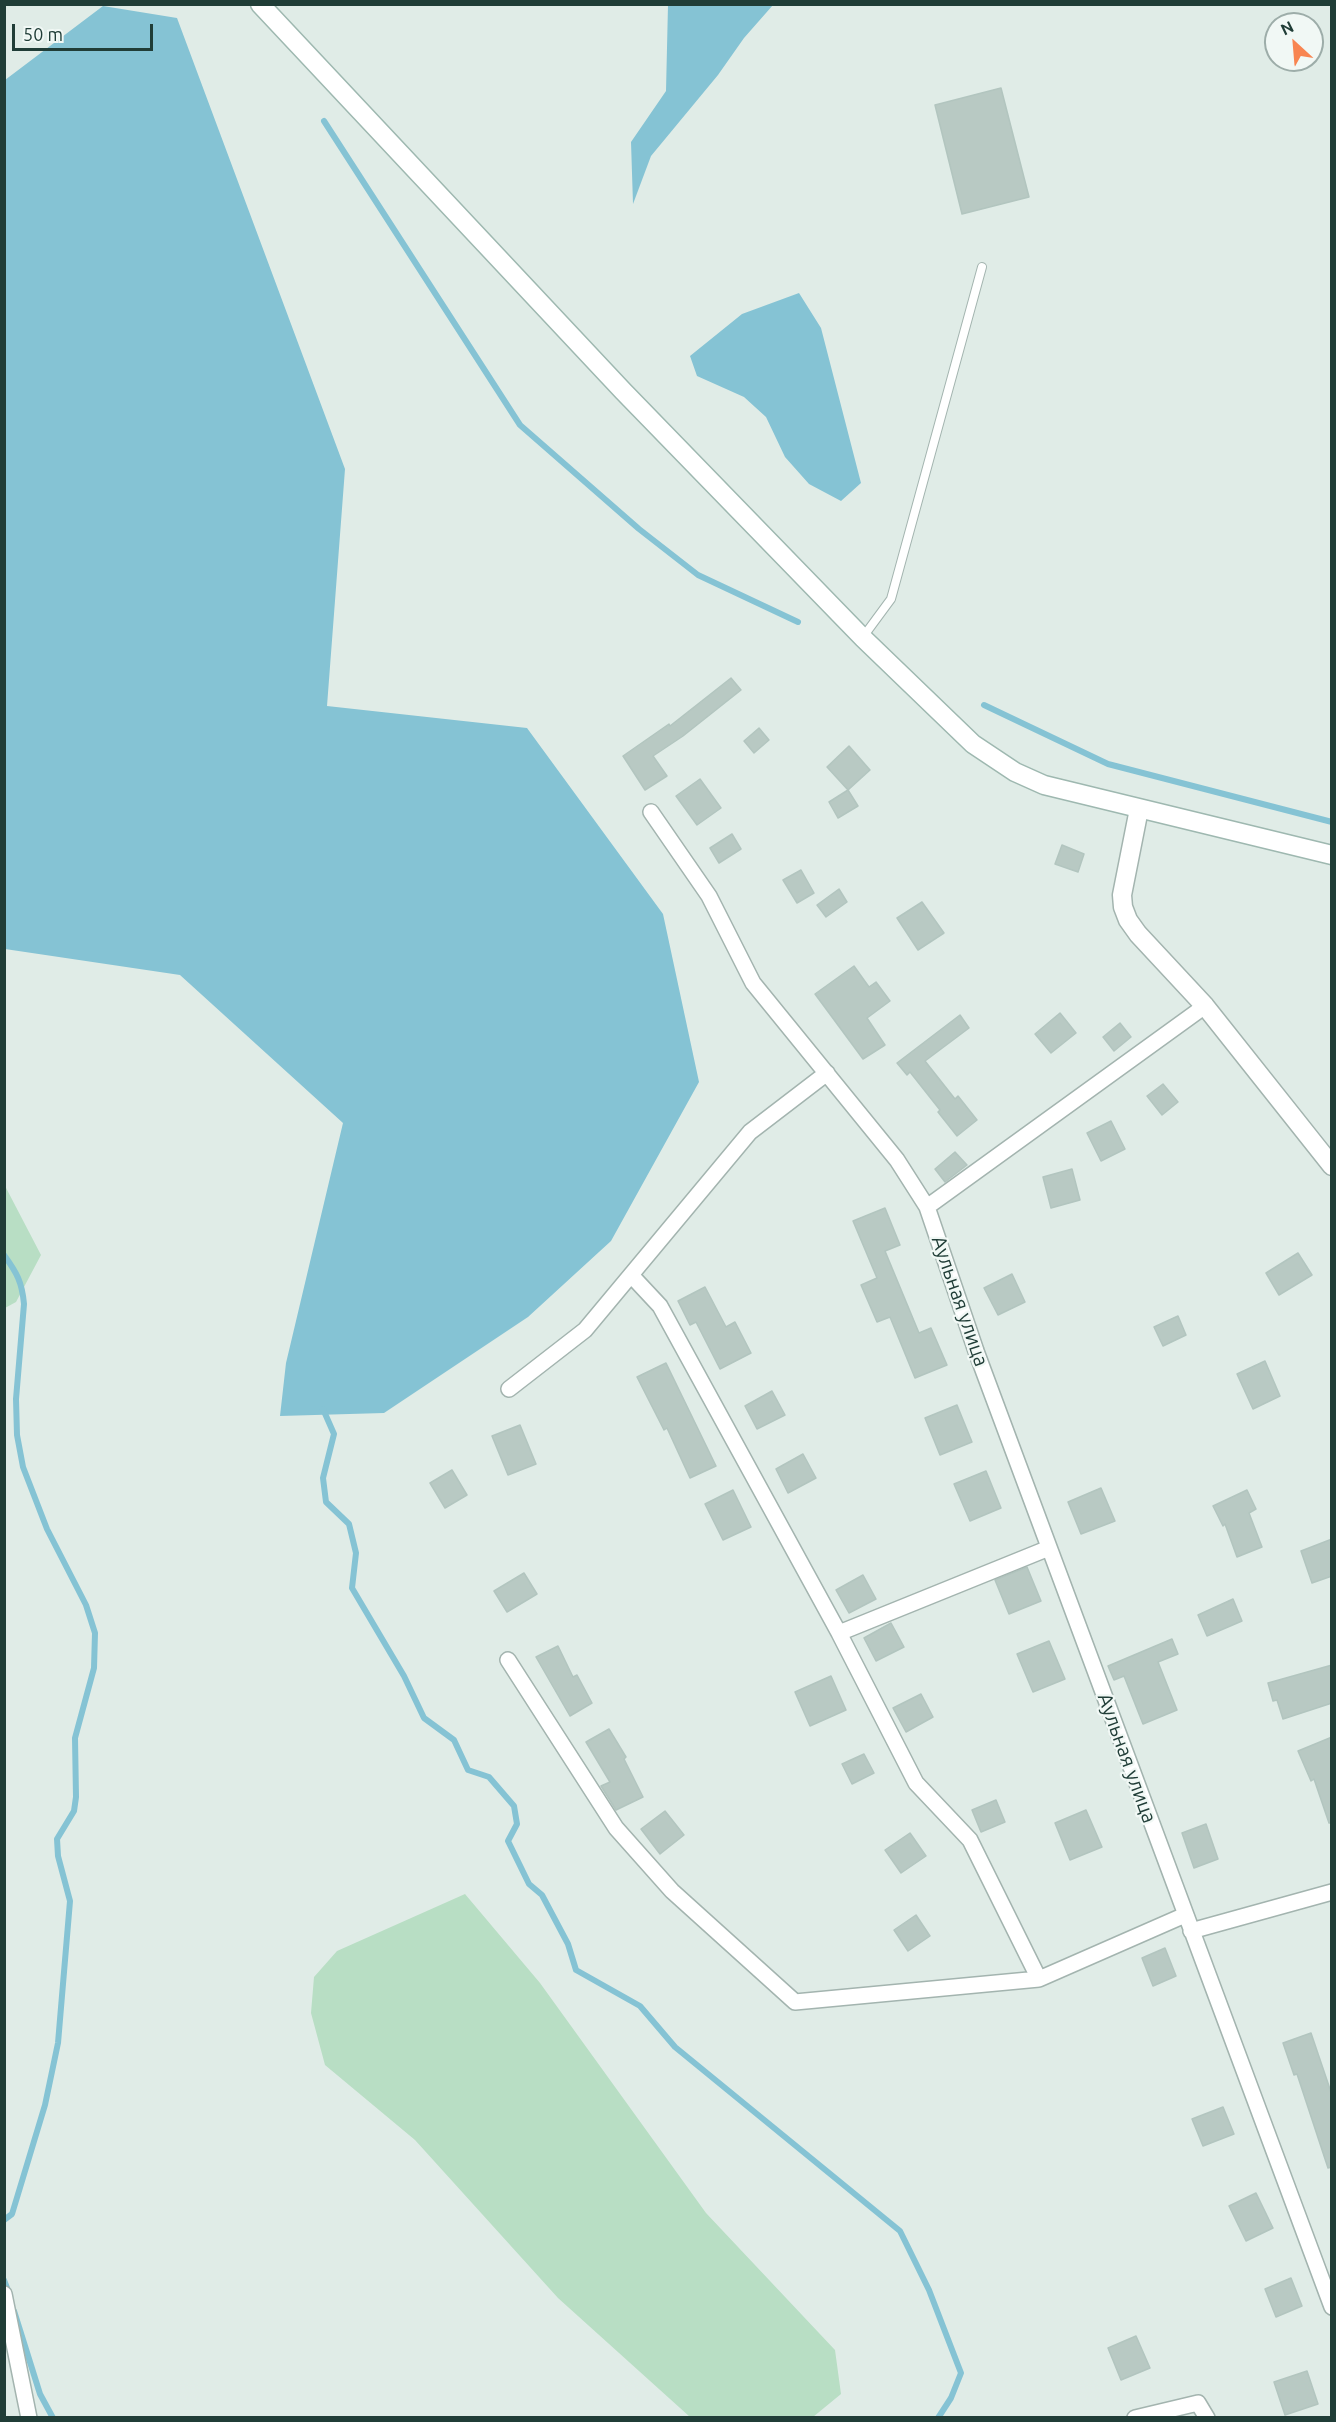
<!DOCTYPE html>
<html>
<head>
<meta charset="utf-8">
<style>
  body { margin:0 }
  #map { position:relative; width:1336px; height:2422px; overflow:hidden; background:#e0ece7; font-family:Ubuntu,sans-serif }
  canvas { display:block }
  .frame { position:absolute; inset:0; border:6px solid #203d37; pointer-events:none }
  .north { position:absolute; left:1264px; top:12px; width:60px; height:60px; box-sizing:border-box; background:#f1f8f5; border:2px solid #9dada9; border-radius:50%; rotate:334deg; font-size:16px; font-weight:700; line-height:24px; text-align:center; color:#203d37 }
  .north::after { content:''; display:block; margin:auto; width:21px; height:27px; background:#f88551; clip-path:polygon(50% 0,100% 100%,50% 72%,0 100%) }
  .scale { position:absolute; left:12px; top:24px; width:141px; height:27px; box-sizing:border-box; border:3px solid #203d37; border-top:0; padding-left:8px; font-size:18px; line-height:21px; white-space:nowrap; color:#203d37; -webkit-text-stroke:4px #f1f8f5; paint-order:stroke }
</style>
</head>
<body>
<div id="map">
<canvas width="1336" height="2422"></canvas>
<div class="frame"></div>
<div class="north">N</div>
<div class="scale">50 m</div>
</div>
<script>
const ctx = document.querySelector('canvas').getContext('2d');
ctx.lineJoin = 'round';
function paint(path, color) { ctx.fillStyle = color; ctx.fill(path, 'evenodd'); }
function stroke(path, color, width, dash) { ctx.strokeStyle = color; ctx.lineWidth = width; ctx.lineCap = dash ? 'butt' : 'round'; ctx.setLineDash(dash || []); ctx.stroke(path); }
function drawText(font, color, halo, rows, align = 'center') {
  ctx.font = font + ' Ubuntu,sans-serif'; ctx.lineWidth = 4.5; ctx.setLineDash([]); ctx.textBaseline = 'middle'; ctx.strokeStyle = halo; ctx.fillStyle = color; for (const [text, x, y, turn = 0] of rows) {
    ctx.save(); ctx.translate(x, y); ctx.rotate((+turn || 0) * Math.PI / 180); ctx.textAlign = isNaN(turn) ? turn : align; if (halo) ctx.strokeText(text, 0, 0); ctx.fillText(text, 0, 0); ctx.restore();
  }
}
const green = new Path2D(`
  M4,1184l37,71 -25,47 -11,6z
  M465,1894l75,89 166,230 129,137 6,44 -28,23h-123l-132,-119 -143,-158 -90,-75 -14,-52 3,-36 23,-26z`);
const water = new Path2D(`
  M668,5h105l-29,33 -26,37 -67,81 -18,48 -2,-62 35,-51z
  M103,6l74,12 168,451 -18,237 200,22 136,186 36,168 -88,159 -83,76 -144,96 -104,3 6,-53 57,-240 -163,-148 -175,-26v-869z
  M799,293l22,35 40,155 -20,18 -32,-17 -24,-27 -19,-40 -22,-20 -47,-21 -7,-20 52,-42z`);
const stream = new Path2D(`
  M324,121l196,304 119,104 59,46 100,47
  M984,705l124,59 224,58
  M4,1255c13,18 18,27 20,49l-8,95 1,36 6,32 24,62 39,76 9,28 -1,35 -19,70 1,59 -2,14 -17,28 1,17 12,45 -12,142 -13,62 -33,109 -8,6
  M323,1409l11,25 -11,44 3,24 23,22 7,29 -4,35 52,88 20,42 30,22 14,30 21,7 25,29 3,18 -9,17 21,43 13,11 26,49 8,26 64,36 35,41 225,184 29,59 32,83 -10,25 -13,20
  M4,2280l5,13
  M14,2311l26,83 13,24`);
const building = new Path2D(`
  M1001,88l28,109 -67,17 -27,-109z
  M731,678l10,12 -58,46 -30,20 14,20 -22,14 -22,-34 46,-32 1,2z
  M759,728l10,12 -15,13 -10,-12z
  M849,746l21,24 -22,20 -21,-23z
  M700,779l21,29 -24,17 -21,-29z
  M848,790l10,16 -20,12 -9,-16z
  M732,834l9,15 -22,14 -9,-15z
  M1062,845l22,9 -6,18 -23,-8z
  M801,870l13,23 -17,10 -14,-23z
  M839,889l8,13 -21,15 -9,-12z
  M922,902l22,31 -26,17 -21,-32z
  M854,966l15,21 7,-5 14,19 -23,17 18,27 -22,14 -48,-65z
  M1060,1013l16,20 -25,20 -16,-19z
  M960,1015l9,13 -44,33 30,38 3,-3 19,24 -20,16 -19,-24 2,-2 -30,-38 -3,3 -10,-12z
  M1120,1023l11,14 -17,14 -11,-14z
  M1163,1084l15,18 -16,13 -15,-19z
  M1111,1121l14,28 -24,12 -14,-28z
  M955,1152l12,13 -22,17 -10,-13z
  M1072,1169l8,31 -29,8 -8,-31z
  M885,1208l15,37 -15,6 34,82 12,-5 16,37 -32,13 -25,-61 -13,5 -16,-37 16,-7 -24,-57z
  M1298,1253l14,22 -33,20 -13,-22z
  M1012,1274l13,28 -27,13 -14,-27z
  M705,1287l21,40 9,-5 16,31 -31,16 -24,-47 -6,3 -12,-24z
  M1178,1316l8,19 -23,11 -9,-19z
  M1265,1361l15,35 -27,13 -16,-35z
  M666,1363l50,103 -26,12 -23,-50 -3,2 -27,-53z
  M772,1391l13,24 -28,14 -12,-23z
  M957,1405l15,37 -32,13 -15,-37z
  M520,1425l16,39 -28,11 -16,-39z
  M803,1454l13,24 -28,15 -12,-24z
  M452,1470l15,25 -22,13 -15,-25z
  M986,1471l15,37 -31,13 -16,-37z
  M1101,1488l14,33 -34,13 -13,-32z
  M733,1490l18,37 -28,13 -18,-36z
  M1247,1490l9,19 -7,4 13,34 -25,10 -12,-33 -2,2 -10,-20z
  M1332,1539v37l-20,7 -11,-32z
  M1027,1567l14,34 -32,13 -14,-34z
  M524,1573l13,21 -30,18 -13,-21z
  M863,1575l13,24 -27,14 -13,-23z
  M1233,1599l9,22 -35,15 -9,-21z
  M891,1623l13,24 -28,14 -12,-23z
  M1172,1639l6,15 -20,8 19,48 -34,14 -19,-48 -10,4 -6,-14z
  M1049,1641l16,38 -32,13 -16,-38z
  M558,1646l15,31 4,-2 15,28 -22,13 -34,-59z
  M1332,1665v38l-49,16 -6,-19 -4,1 -5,-18z
  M831,1676l15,34 -36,16 -15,-34z
  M921,1694l12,23 -27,15 -13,-24z
  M609,1729l17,28 -2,2 19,38 -27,13 -15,-24 9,-4 -24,-40z
  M1332,1737v86h-3l-15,-44 -3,2 -13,-30z
  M864,1754l10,19 -22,11 -10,-20z
  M996,1800l9,22 -24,10 -9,-22z
  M1086,1810l16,37 -32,13 -15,-37z
  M665,1811l19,24 -24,19 -19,-25z
  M1206,1824l12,35 -24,9 -12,-35z
  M910,1833l16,23 -25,17 -16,-23z
  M916,1915l14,21 -22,15 -14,-21z
  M1165,1948l11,28 -23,10 -11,-28z
  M1311,2033l21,62v72l-4,1 -31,-94 -3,1 -11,-32z
  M1223,2107l11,27 -31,12 -11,-27z
  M1256,2193l17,35 -27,13 -17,-35z
  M1291,2278l11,28 -26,11 -11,-28z
  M1136,2336l14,32 -29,12 -13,-32z
  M1307,2371l11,33 -33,11 -11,-33z`);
const service = new Path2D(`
  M863,637l28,-38 91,-332`);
const minor = new Path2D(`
  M651,812l58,84 44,87 144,177 30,47 278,-201
  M927,1207l49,144 356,956
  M631,1275l29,31 179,327 77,150 54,57 69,139 146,-64
  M509,1389l76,-59 165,-198 77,-59
  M839,1633l210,-85
  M508,1660l108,168 56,63 123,111 244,-23
  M1191,1931l141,-39
  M4,2294l25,124
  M1135,2418l63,-15 9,15`);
const tertiary = new Path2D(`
  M1139,809l-17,86 1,12 5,13 10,14 67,72 127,160`);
const secondary = new Path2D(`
  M260,4l363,387 240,247 110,106 42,28 29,13 288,70`);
const streetNames = [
  ["Аульная улица",960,1301,71],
  ["Аульная улица",1127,1758,70]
];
paint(green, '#b8dec4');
paint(water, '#85c3d4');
stroke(stream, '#85c3d4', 6);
paint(building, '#b8c9c3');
stroke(building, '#b2c5bf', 1.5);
stroke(service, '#a3b4af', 10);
stroke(minor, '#a3b4af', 18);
stroke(tertiary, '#a3b4af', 21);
stroke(secondary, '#9eb8b0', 21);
stroke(service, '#fff', 8);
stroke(minor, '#fff', 15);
stroke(tertiary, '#fff', 18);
stroke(secondary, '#fff', 18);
drawText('20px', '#203d37', '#f1f8f5', streetNames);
</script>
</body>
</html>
